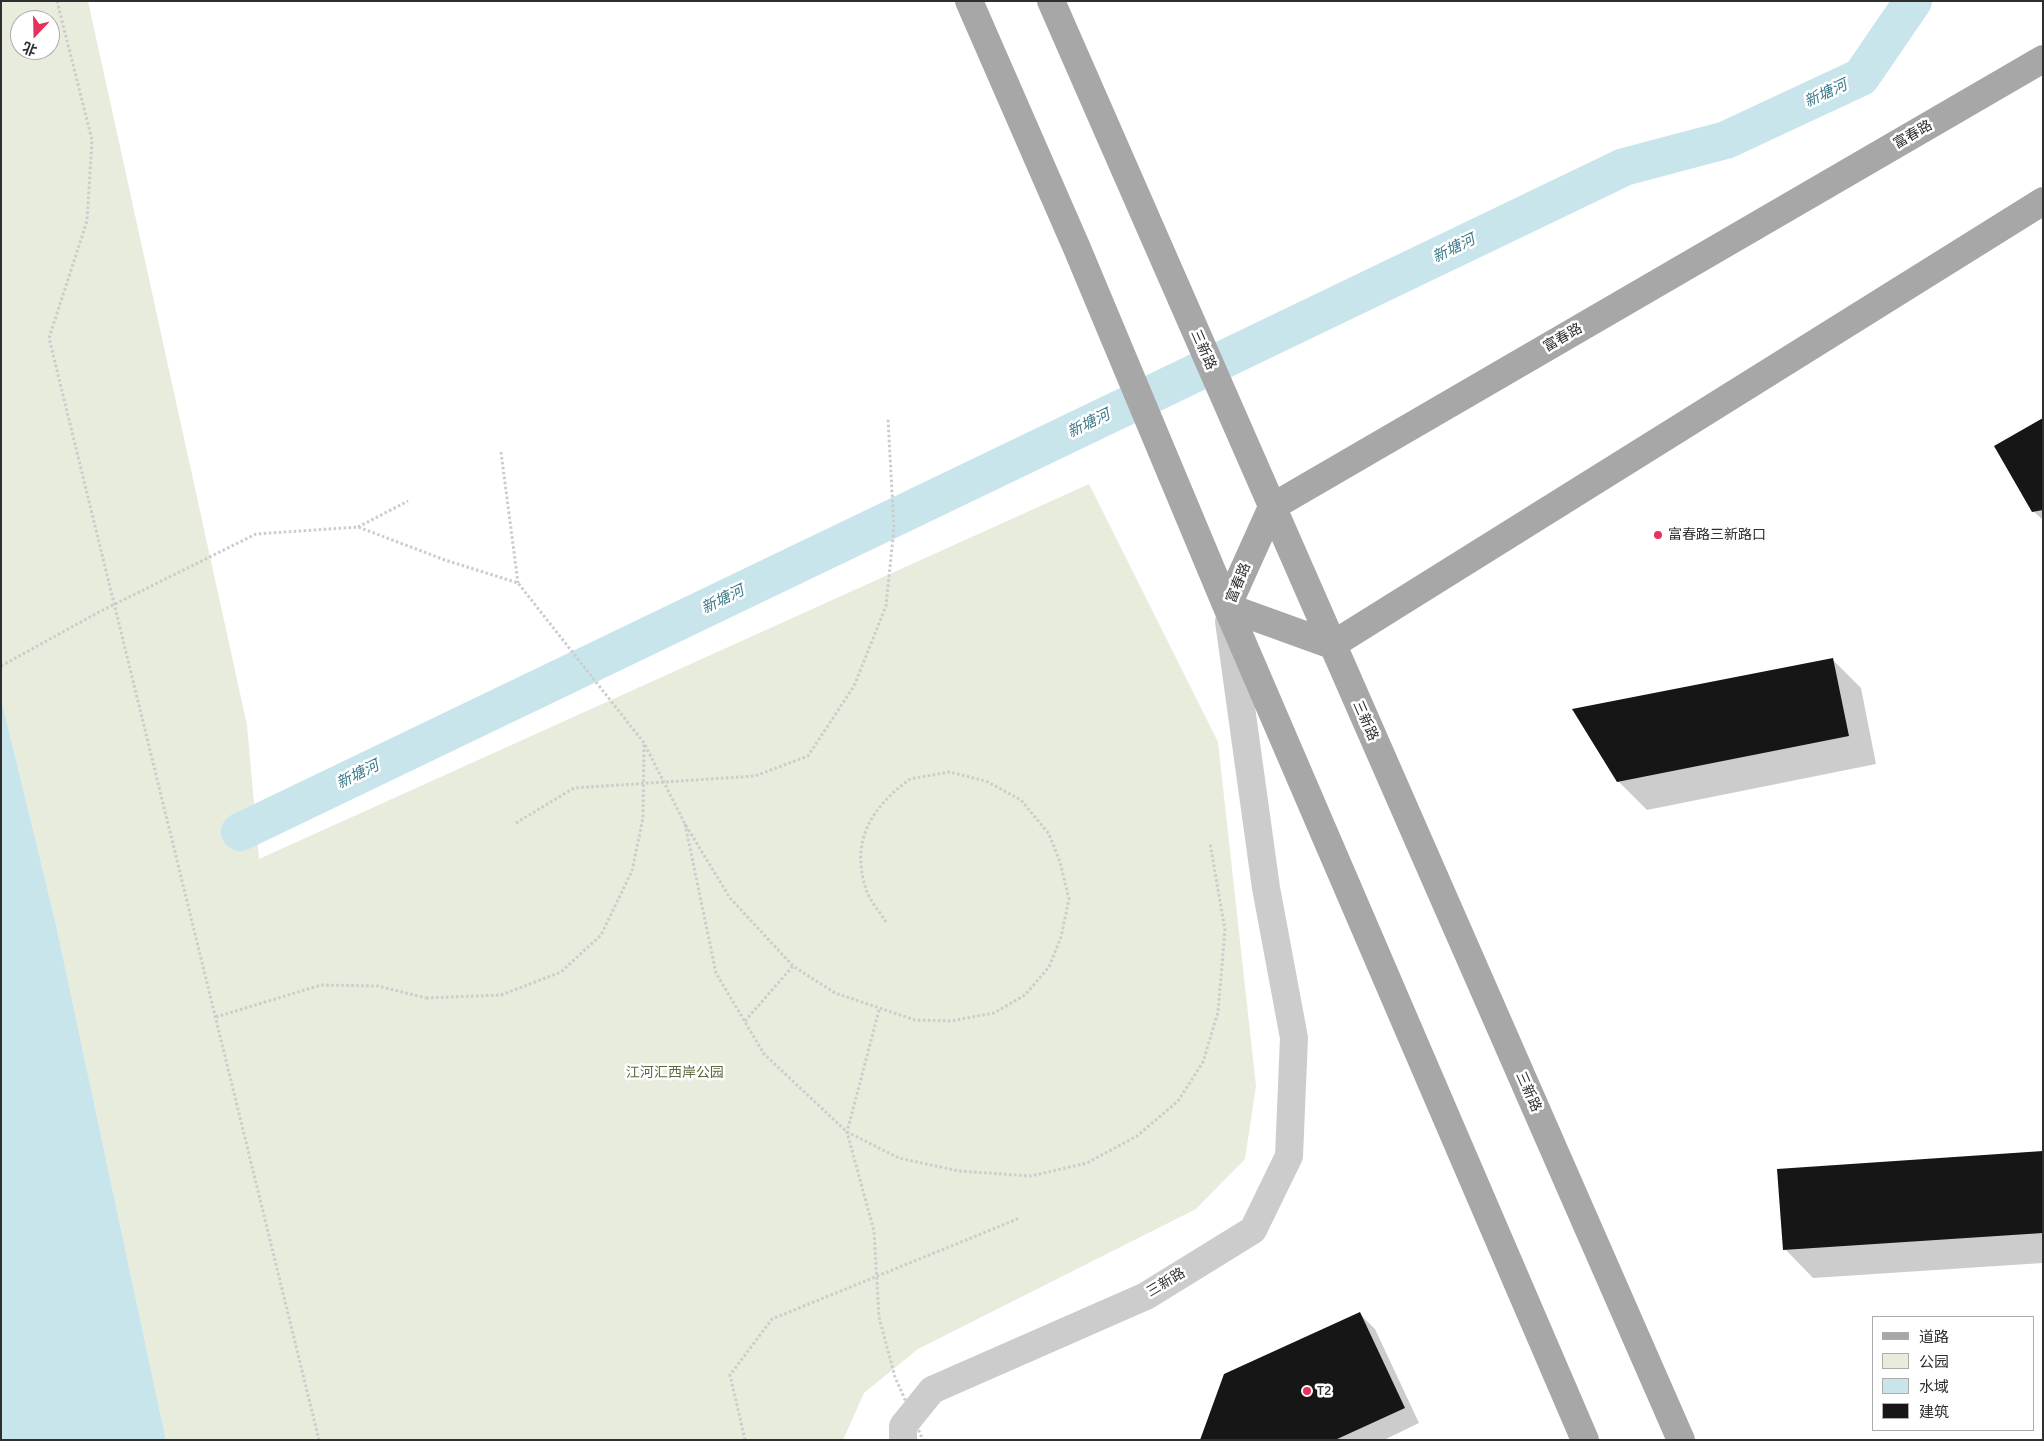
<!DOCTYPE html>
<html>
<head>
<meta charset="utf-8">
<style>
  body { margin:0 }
  #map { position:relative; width:2044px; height:1441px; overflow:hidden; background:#fff; font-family:Signika,"Noto Sans SC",sans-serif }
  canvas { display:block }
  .frame { position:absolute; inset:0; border:2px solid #2f2f2f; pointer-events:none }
  .legend { position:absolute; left:1872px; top:1316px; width:162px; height:115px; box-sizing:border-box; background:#fff; border:1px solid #acacac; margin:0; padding:6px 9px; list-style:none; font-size:15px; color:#2f2f2f }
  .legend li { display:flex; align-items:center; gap:10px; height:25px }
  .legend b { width:25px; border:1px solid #acacac }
  .north { position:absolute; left:10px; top:10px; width:50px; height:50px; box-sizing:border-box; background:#fff; border:1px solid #acacac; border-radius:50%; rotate:201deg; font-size:14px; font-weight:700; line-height:20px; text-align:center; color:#2f2f2f }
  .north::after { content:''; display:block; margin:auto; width:18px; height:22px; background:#e6315e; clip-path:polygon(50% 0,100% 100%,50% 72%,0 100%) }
</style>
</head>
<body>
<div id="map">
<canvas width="2044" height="1441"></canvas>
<div class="frame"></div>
<ul class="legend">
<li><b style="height:6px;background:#a7a7a7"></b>道路</li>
<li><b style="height:14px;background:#e8ecdd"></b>公园</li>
<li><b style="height:14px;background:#c9e5ec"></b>水域</li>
<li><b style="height:14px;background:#161616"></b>建筑</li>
</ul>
<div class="north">北</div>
</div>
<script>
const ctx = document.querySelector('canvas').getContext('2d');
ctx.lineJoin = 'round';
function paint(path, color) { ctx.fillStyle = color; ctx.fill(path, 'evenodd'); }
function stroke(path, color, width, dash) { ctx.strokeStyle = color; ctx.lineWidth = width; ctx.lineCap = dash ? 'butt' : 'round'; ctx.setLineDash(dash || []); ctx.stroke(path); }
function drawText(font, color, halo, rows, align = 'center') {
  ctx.font = font + ' Signika,"Noto Sans SC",sans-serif'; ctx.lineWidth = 5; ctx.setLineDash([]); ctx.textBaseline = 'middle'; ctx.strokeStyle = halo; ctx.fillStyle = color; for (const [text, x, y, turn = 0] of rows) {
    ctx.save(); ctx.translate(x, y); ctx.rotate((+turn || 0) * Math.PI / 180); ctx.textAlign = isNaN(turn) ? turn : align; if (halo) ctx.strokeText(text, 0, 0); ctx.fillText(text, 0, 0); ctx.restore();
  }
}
const green = new Path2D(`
  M1,1h87l159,724 12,134 830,-375 129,258 38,344 -11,73 -49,50 -278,140 -54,44 -21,47h-677l-111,-520 -54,-222zM20,20h30v30h-30z`);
const water = new Path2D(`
  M1,698l54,222 111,520h-165z`);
const shadow = new Path2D(`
  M2043,419v101l-10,-9z
  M1832,659l29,29 15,76 -229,46 -29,-29z
  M2043,1152v111l-230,15 -28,-29z
  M1360,1314l15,15 44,94 -35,17h-182z`);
const canal = new Path2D(`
  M240,832l1384,-665 102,-27 135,-63 52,-76`);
const building = new Path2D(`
  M2043,418v92l-11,2 -38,-66z
  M1833,658l16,78 -232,46 -45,-73z
  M2043,1151v82l-260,17 -6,-81z
  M1360,1312l45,96 -70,32h-135l24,-66z`);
const path = new Path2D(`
  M57,1l35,139 -5,81 -38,117 270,1102
  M501,452l17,131
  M358,527l50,-26
  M516,823l58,-35 181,-12 53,-20 46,-70 32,-80 8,-78 -6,-109
  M685,824l31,149 48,81 83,78 52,26 60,13 72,5 56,-13 50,-27 41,-35 25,-39 15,-50 7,-82 -15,-87
  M886,922c-6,-10 -17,-22 -20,-33 -16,-49 6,-82 44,-110
  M216,1017l105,-32 57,1 48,12
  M745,1021l48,-55
  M745,1440l-15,-65 42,-56 248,-101`);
const minor = new Path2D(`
  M903,1440v-14l29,-36 214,-94 107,-66 36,-74 5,-118 -28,-150 -37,-267`);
const major = new Path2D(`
  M969,1l107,245 151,361 358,833
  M1051,1l630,1439
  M1227,607l45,-100 771,-448
  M1227,607l105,38
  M1332,645l711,-444`);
const pathBridge = new Path2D(`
  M1,666l98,-54 157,-78 102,-7 87,33 73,23 126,160 41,81 45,74 63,68 42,27 80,27 36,1 43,-8 31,-18 24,-28 12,-30 8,-38 -9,-37 -11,-28 -28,-34 -35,-19 -37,-9 -39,7
  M426,998l75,-3 60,-23 40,-37 31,-64 11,-53 1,-74
  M879,1010l-32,122 27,99 5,86 16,60 28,63`);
const markers = [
  [1658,535,5,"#e6315e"],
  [1307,1391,5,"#e6315e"]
];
const streetNames = [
  ["富春路",1913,135,-30],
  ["富春路",1563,338,-30],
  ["三新路",1203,350,66],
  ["富春路",1239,583,-68],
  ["三新路",1365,721,66],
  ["三新路",1528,1092,66],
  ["三新路",1166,1283,-31]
];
const poiNames = [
  ["富春路三新路口",1668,535],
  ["T2",1317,1391]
];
const parkNames = [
  ["江河汇西岸公园",675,1073]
];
const waterNames = [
  ["新塘河",1826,94,-25],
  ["新塘河",1454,249,-26],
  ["新塘河",1089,424,-26],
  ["新塘河",723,600,-26],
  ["新塘河",358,775,-26]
];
paint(green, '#e8ecdd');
paint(water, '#c9e5ec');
paint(shadow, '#0003');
stroke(canal, '#c9e5ec', 38);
paint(building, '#161616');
stroke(path, '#ccc', 3, [2.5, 2.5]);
stroke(minor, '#ccc', 28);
stroke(major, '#a7a7a7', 28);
stroke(pathBridge, '#ccc', 3, [2.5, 2.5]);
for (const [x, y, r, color] of markers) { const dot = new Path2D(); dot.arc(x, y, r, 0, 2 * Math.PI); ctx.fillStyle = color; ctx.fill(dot); stroke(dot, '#fff', 2); }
drawText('14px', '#2f2f2f', '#fff', streetNames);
drawText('14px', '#2f2f2f', '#fff', poiNames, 'left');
drawText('14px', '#5a6b3c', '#fff', parkNames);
drawText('italic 15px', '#3a7a8c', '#fff', waterNames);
</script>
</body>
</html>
